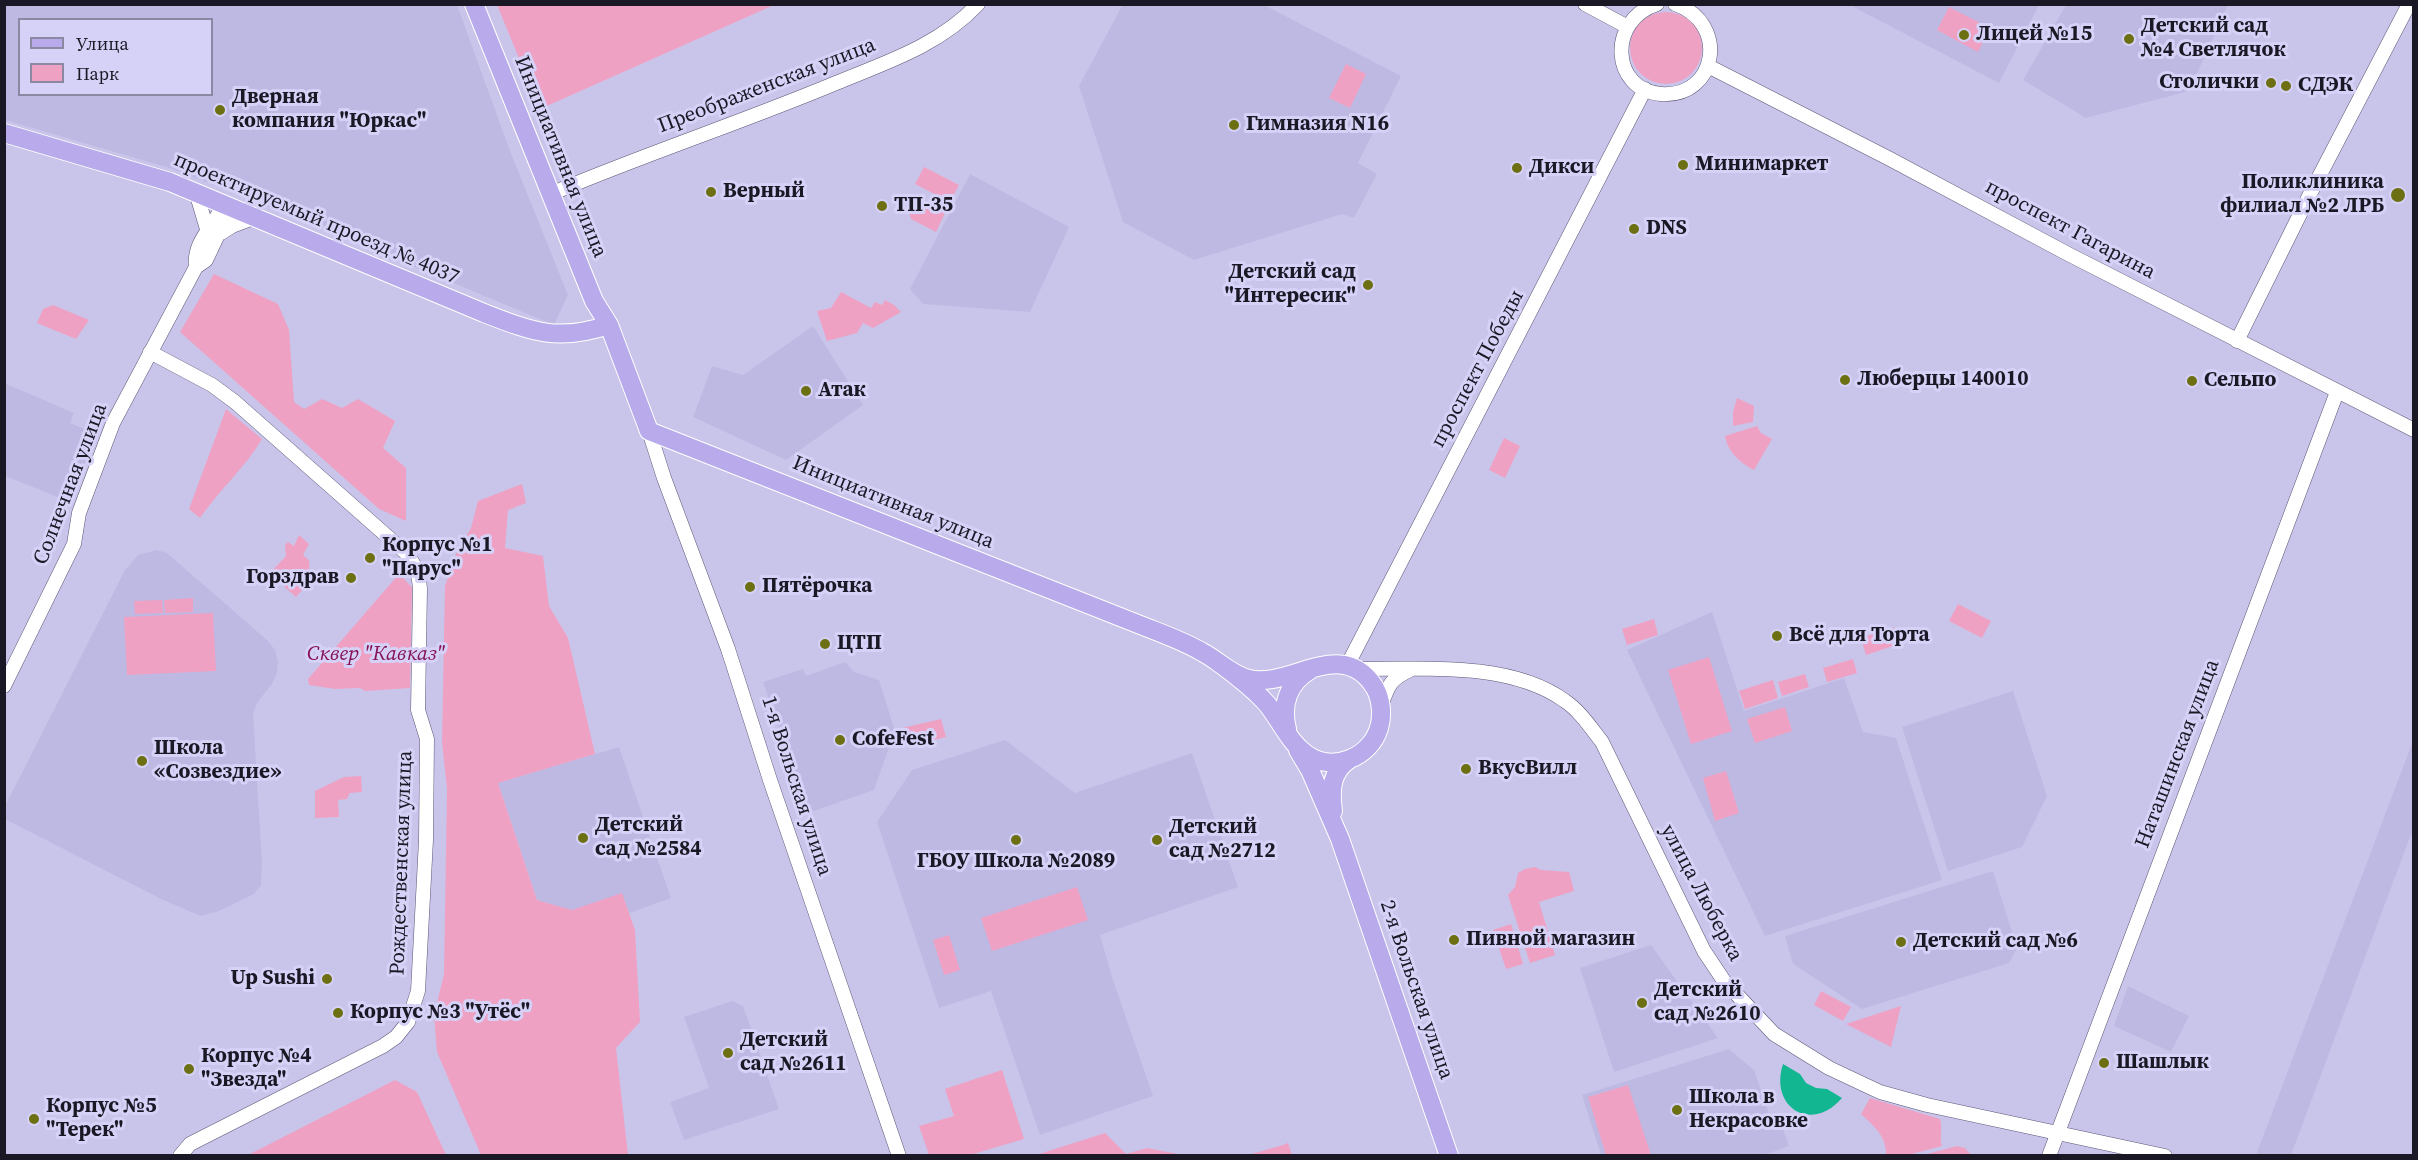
<!DOCTYPE html>
<html>
<head>
<meta charset="utf-8">
<style>
  body { margin:0 }
  #map { position:relative; width:2418px; height:1160px; overflow:hidden; background:#c9c5ea; font-family:"Source Serif 4",serif }
  canvas { display:block }
  .frame { position:absolute; inset:0; border:6px solid #1a1825; pointer-events:none }
  .legend { position:absolute; left:18px; top:18px; width:195px; height:78px; box-sizing:border-box; background:#d6d2f7; border:2px solid #8b88a3; margin:0; padding:8px 10px; list-style:none; font-size:18px; color:#1a1825 }
  .legend li { display:flex; align-items:center; gap:12px; height:30px }
  .legend b { width:30px; border:2px solid #8b88a3 }
</style>
</head>
<body>
<div id="map">
<canvas width="2418" height="1160"></canvas>
<div class="frame"></div>
<ul class="legend">
<li><b style="height:8px;background:#b8aaeb"></b>Улица</li>
<li><b style="height:16px;background:#efa1c4"></b>Парк</li>
</ul>
</div>
<script>
const ctx = document.querySelector('canvas').getContext('2d');
ctx.lineJoin = 'round';
function paint(path, color) { ctx.fillStyle = color; ctx.fill(path, 'evenodd'); }
function stroke(path, color, width, dash) { ctx.strokeStyle = color; ctx.lineWidth = width; ctx.lineCap = dash ? 'butt' : 'round'; ctx.setLineDash(dash || []); ctx.stroke(path); }
function drawText(font, color, halo, rows, align = 'center') {
  ctx.font = font + ' "Source Serif 4",serif'; ctx.lineWidth = 6; ctx.setLineDash([]); ctx.textBaseline = 'middle'; ctx.strokeStyle = halo; ctx.fillStyle = color; for (const [text, x, y, turn = 0] of rows) {
    ctx.save(); ctx.translate(x, y); ctx.rotate((+turn || 0) * Math.PI / 180); ctx.textAlign = isNaN(turn) ? turn : align; if (halo) ctx.strokeText(text, 0, 0); ctx.fillText(text, 0, 0); ctx.restore();
  }
}
const built = new Path2D(`
  M1123,4l141,1 137,71 -43,87 19,11 -23,44 -12,-4 -148,46 -71,-38 -44,-136z
  M1848,4l191,1 -40,78z
  M4,5h453l53,146 58,144 -14,30 -242,-101 -139,-55 -168,-49zM20,20h192v74h-192z
  M2066,5l161,-1 1,1 -39,86 -103,27 -63,-38z
  M970,174l99,53 -39,85 -107,-8 -13,-15z
  M813,326l50,79 -77,55 -93,-43 19,-51 31,9z
  M4,383l70,30 -4,10 26,11 -26,68 -65,-26z
  M157,550l10,3 100,87 8,10 3,11 -1,12 -5,11 -15,19 -4,11 9,149 -1,22 -7,9 -35,17 -18,5 -40,-17 -156,-80 -1,-11 121,-238 13,-15z
  M1712,612l32,99 100,-33 19,54 33,6 46,142 -177,56 -138,-286z
  M845,662l9,10 25,8 16,51 -21,59 -66,23 -45,-131 40,-13 3,7z
  M2013,691l34,105 -25,51 -74,24 -46,-144z
  M1005,740l70,53 117,-40 46,134 -138,48 13,45 40,116 -113,39 -49,-144 -52,17 -62,-186 35,-52z
  M2413,741v88l-122,326h-35z
  M619,747l52,151 -42,15 -7,-19 -50,17 -35,-11 -39,-117z
  M1993,871l24,77 -8,15 -147,46 -69,-45 -8,-28z
  M1651,945l67,93 -104,34 -34,-104z
  M2128,986l61,30 -18,36 -57,-26z
  M732,1001l11,5 36,103 -95,31 -14,-38 39,-14 -25,-71z
  M1729,1049l25,21 20,58 8,-2 7,20 -27,10 -161,-1 -19,-60z`);
const green = new Path2D(`
  M497,5h277l-234,104z
  M1949,7l41,21 -12,24 -41,-22z
  M1630 48a36 36 0 1 1 72 0a36 36 0 1 1-72 0Z
  M1346,64l20,10 -16,34 -21,-10z
  M924,167l35,18 -9,17 -35,-18z
  M910,195l35,18 -9,19 -25,-13 -5,-18z
  M214,274l64,30 11,26 5,72 10,7 18,-10 20,9 16,-9 37,22 -12,27 23,20v53l-27,-12 -199,-177z
  M841,292l30,16 4,-6 7,3 3,-5 9,5 7,7 -28,16 -10,-5 -6,10 -30,8 -10,-30 14,-3z
  M53,305l36,15 -13,19 -39,-16 6,-14z
  M1737,398l17,8 -1,16 -20,4v-14z
  M226,409l36,30c-17,29 -43,51 -62,79l-11,-9z
  M1757,426l4,7 11,6 -18,31c-13,-7 -26,-17 -29,-34z
  M1504,438l16,8 -15,32 -16,-8z
  M522,484l4,19 -18,7 -3,38 38,8 6,50 19,32 27,116 -97,29 39,117 35,10 50,-17 13,37 5,92 -24,26 12,107h-147l-44,-103 -3,-36 10,-42 3,-185 -5,-47 3,-156 11,-32 15,-26 7,-27z
  M299,535l10,9 -6,11 6,5 1,21 -14,16 -19,-17 -3,2 -7,-6 19,-20 -1,-11 3,-3 6,4z
  M399,574l13,13 -2,101 -45,3 -5,-3 -25,1 -26,-4 -1,-6z
  M193,598v14l-28,1 -1,-13z
  M162,600l1,13 -28,1 -1,-13z
  M1958,604l33,17 -9,17 -33,-17z
  M213,613l3,58 -89,4 -3,-58z
  M1654,619l4,16 -31,10 -5,-16z
  M1894,627l5,17 -33,11 -5,-17z
  M1709,657l23,74 -41,13 -23,-74z
  M1853,659l4,14 -30,9 -4,-14z
  M1805,674l4,13 -27,9 -4,-14z
  M1773,680l5,18 -33,11 -6,-18z
  M1785,707l7,24 -37,12 -8,-24z
  M941,719l5,18 -39,9 -5,-18z
  M1726,771l13,42 -24,8 -12,-43z
  M361,776l1,16 -12,1 -3,6 -9,1 1,17 -24,1v-27l29,-14z
  M1535,867l6,3 28,2 5,19 -35,11 16,53 -25,8 -22,-68 7,-8 3,-14 7,-4z
  M1077,887l11,33 -96,31 -11,-33z
  M1511,924l12,40 -17,5 -13,-39z
  M949,935l11,35 -16,5 -11,-35z
  M1821,991l30,16 -8,14 -29,-16z
  M1901,1006l-10,41 -45,-23z
  M1002,1070l22,69 -54,16h-41l-10,-29 35,-10 -9,-27z
  M395,1080l22,12 29,63h-198z
  M1628,1085l23,70h-45l-18,-58z
  M1870,1098l70,21c3,10 -1,17 2,27l-34,9h-22c1,-18 -12,-29 -25,-41z
  M1105,1133l21,21 21,-6 36,7h-147z
  M1288,1143l4,12h-44l35,-10z
  M1957,1146l8,2 6,7h-48z`);
const water = new Path2D(`
  M1783,1064l17,10 6,9 10,5 11,1 15,9c-31,36 -73,9 -59,-34z`);
const minor = new Path2D(`
  M1585,4l41,22
  M1657,4c-50,16 -46,86 4,90 57,4 68,-72 14,-90
  M1708,66l182,93 180,96 344,175
  M560,190c91,-38 185,-69 276,-107 51,-21 104,-38 142,-79
  M196,192l11,37
  M221,233l11,-7 24,-9
  M196,267c-3,-23 14,-37 24,-56
  M2237,341l73,-147 99,-190
  M150,352l62,33 23,17 170,150c10,12 14,21 15,37l-2,121 9,29 -1,101 -8,151 -10,31 -12,15 -13,9 -193,98 -10,12
  M649,431l15,47 64,171 42,131 129,376
  M1347,666l298,-577
  M1354,669c66,0 156,-8 211,32 15,10 26,27 37,41l102,209 20,30 50,53 55,34 51,24 47,13 238,51
  M4,686l70,-142 5,-31 34,-90 83,-156 10,-7 25,-53
  M1381,706c7,-20 9,-27 29,-36
  M2049,1156l288,-764`);
const major = new Path2D(`
  M474,4l120,297 15,24 40,106 499,197c18,7 37,14 54,24 16,8 29,23 47,27 41,10 94,-44 126,9 6,11 8,27 4,40 -9,30 -47,45 -73,26 -17,-12 -26,-34 -39,-50 -13,-15 -29,-27 -45,-39
  M4,133l166,49 314,131c49,19 73,29 125,12
  M1287,729c-6,-24 1,-46 23,-59
  M1298,750l12,20 30,69 109,317
  M1333,811c-3,-21 -2,-40 17,-52`);
const markers = [
  [1964,35,6,"#6d6f13"],
  [2129,39,6,"#6d6f13"],
  [2271,83,6,"#6d6f13"],
  [2286,86,6,"#6d6f13"],
  [220,110,6,"#6d6f13"],
  [1234,125,6,"#6d6f13"],
  [1683,165,6,"#6d6f13"],
  [1517,168,6,"#6d6f13"],
  [711,192,6,"#6d6f13"],
  [2398,195,8,"#6d6f13"],
  [882,206,6,"#6d6f13"],
  [1634,229,6,"#6d6f13"],
  [1368,285,6,"#6d6f13"],
  [1845,380,6,"#6d6f13"],
  [2192,381,6,"#6d6f13"],
  [806,391,6,"#6d6f13"],
  [370,558,6,"#6d6f13"],
  [351,578,6,"#6d6f13"],
  [750,587,6,"#6d6f13"],
  [1777,636,6,"#6d6f13"],
  [825,644,6,"#6d6f13"],
  [840,740,6,"#6d6f13"],
  [142,761,6,"#6d6f13"],
  [1466,769,6,"#6d6f13"],
  [583,838,6,"#6d6f13"],
  [1016,840,6,"#6d6f13"],
  [1157,840,6,"#6d6f13"],
  [1454,940,6,"#6d6f13"],
  [1901,942,6,"#6d6f13"],
  [327,979,6,"#6d6f13"],
  [1642,1003,6,"#6d6f13"],
  [338,1013,6,"#6d6f13"],
  [728,1053,6,"#6d6f13"],
  [2104,1063,6,"#6d6f13"],
  [189,1069,6,"#6d6f13"],
  [1677,1110,6,"#6d6f13"],
  [34,1119,6,"#6d6f13"]
];
const poiNames = [
  ["Детский сад",2141,27],
  ["№4 Светлячок",2141,51],
  ["Лицей №15",1976,35],
  ["Столички",2259,83,"right"],
  ["СДЭК",2298,86],
  ["Дверная",232,98],
  ["компания \"Юркас\"",232,122],
  ["Гимназия N16",1246,125],
  ["Минимаркет",1695,165],
  ["Дикси",1529,168],
  ["Поликлиника",2384,183,"right"],
  ["филиал №2 ЛРБ",2384,207,"right"],
  ["Верный",723,192],
  ["ТП-35",894,206],
  ["DNS",1646,229],
  ["Детский сад",1356,273,"right"],
  ["\"Интересик\"",1356,297,"right"],
  ["Люберцы 140010",1857,380],
  ["Сельпо",2204,381],
  ["Атак",818,391],
  ["Корпус №1",382,546],
  ["\"Парус\"",382,570],
  ["Горздрав",339,578,"right"],
  ["Пятёрочка",762,587],
  ["Всё для Торта",1789,636],
  ["ЦТП",837,644],
  ["CofeFest",852,740],
  ["Школа",154,749],
  ["«Созвездие»",154,773],
  ["ВкусВилл",1478,769],
  ["Детский",595,826],
  ["сад №2584",595,850],
  ["Детский",1169,828],
  ["сад №2712",1169,852],
  ["ГБОУ Школа №2089",1016,862,"center"],
  ["Пивной магазин",1466,940],
  ["Детский сад №6",1913,942],
  ["Up Sushi",315,979,"right"],
  ["Детский",1654,991],
  ["сад №2610",1654,1015],
  ["Корпус №3 \"Утёс\"",350,1013],
  ["Детский",740,1041],
  ["сад №2611",740,1065],
  ["Корпус №4",201,1057],
  ["\"Звезда\"",201,1081],
  ["Шашлык",2116,1063],
  ["Школа в",1689,1098],
  ["Некрасовке",1689,1122],
  ["Корпус №5",46,1107],
  ["\"Терек\"",46,1131]
];
const streetNames = [
  ["Преображенская улица",767,86,-21],
  ["Инициативная улица",560,157,68],
  ["проектируемый проезд № 4037",316,219,23],
  ["проспект Гагарина",2070,230,28],
  ["проспект Победы",1478,369,-62],
  ["Солнечная улица",71,484,-69],
  ["Инициативная улица",893,503,22],
  ["Наташинская улица",2178,754,-69],
  ["1-я Вольская улица",796,786,72],
  ["Рождественская улица",402,863,-88],
  ["улица Люберка",1701,893,62],
  ["2-я Вольская улица",1416,990,71]
];
const parkNames = [
  ["Сквер \"Кавказ\"",376,655]
];
paint(built, '#beb9e3');
paint(green, '#efa1c4');
paint(water, '#12b691');
stroke(minor, '#5c5777', 15);
stroke(major, '#fff', 20);
stroke(minor, '#fff', 14);
stroke(major, '#b8aaeb', 18);
for (const [x, y, r, color] of markers) { const dot = new Path2D(); dot.arc(x, y, r, 0, 2 * Math.PI); ctx.fillStyle = color; ctx.fill(dot); stroke(dot, '#d6d2f7', 2); }
drawText('bold 21px', '#1a1825', '#d6d2f7', poiNames, 'left');
drawText('21px', '#1a1825', '#d6d2f7', streetNames);
drawText('italic 21px', '#841255', '#d6d2f7', parkNames);
</script>
</body>
</html>
